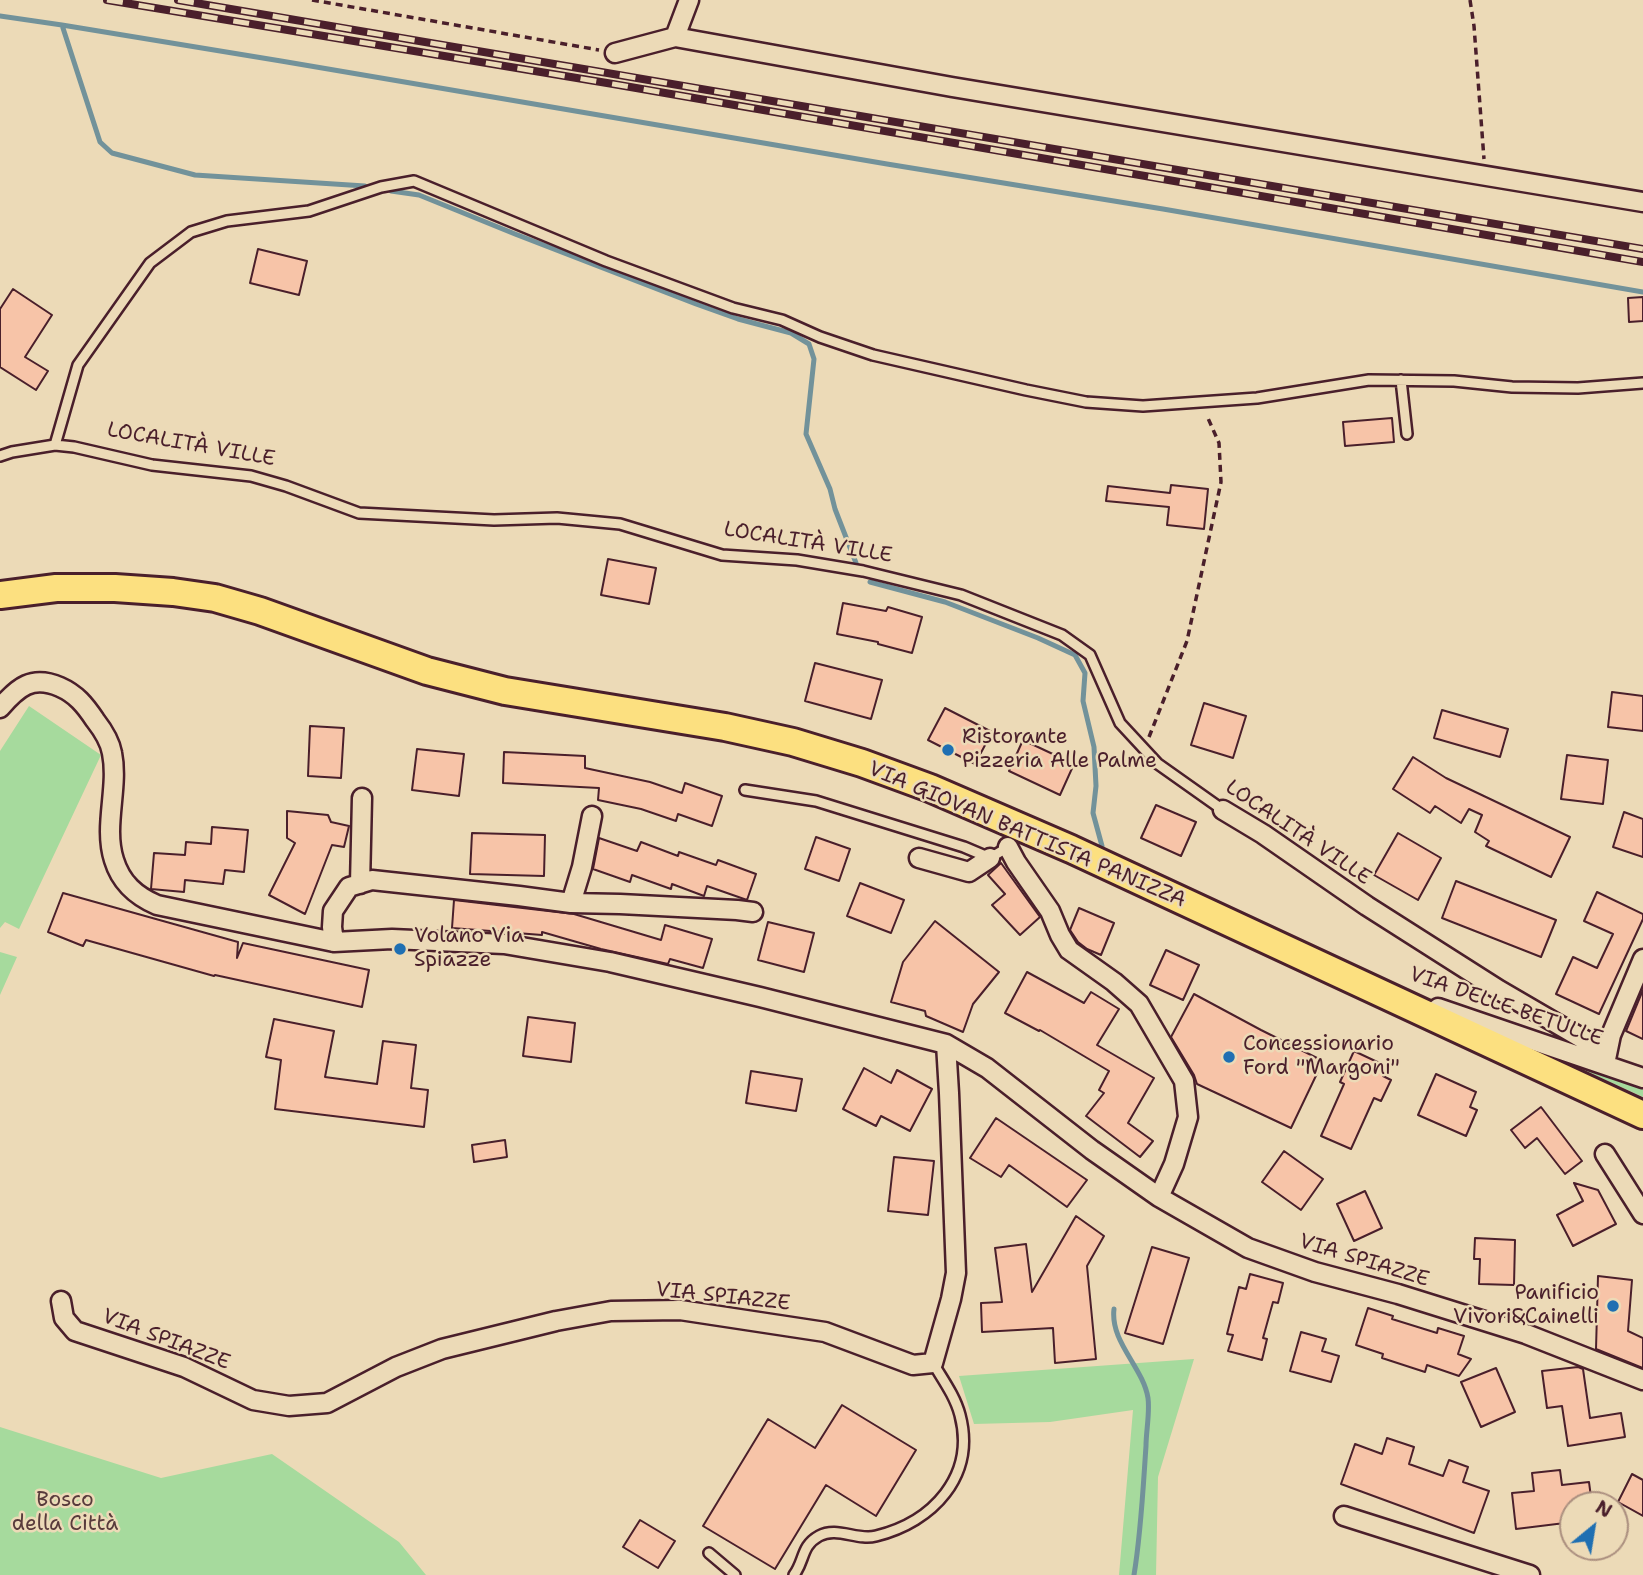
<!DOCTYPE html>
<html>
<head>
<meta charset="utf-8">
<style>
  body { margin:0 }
  #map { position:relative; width:1643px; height:1575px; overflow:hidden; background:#ecdab7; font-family:"Shantell Sans",sans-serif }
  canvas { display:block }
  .north { position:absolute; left:1559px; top:1491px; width:70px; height:70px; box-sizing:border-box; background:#ecdab7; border:2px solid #ab8f7f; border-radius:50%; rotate:30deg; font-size:19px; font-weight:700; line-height:28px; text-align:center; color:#4a1f2b }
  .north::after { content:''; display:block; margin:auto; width:24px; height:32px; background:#1f6fb2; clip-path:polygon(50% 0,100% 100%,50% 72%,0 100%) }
</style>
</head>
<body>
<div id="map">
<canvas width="1643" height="1575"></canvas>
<div class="north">N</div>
</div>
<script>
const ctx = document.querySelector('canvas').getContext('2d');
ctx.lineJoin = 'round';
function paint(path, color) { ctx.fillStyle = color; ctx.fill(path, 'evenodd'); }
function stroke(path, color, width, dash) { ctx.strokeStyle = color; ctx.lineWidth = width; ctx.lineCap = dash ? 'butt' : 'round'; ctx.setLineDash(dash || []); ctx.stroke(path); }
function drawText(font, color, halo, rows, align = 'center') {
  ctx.font = font + ' "Shantell Sans",sans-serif'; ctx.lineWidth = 5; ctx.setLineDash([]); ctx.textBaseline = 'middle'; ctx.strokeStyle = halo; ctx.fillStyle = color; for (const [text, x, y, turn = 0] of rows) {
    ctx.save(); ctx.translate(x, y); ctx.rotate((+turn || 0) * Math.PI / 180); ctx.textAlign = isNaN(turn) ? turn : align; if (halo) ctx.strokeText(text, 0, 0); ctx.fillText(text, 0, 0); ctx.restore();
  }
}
const green = new Path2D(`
  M29,706l72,49 -82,174 -14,-7 -5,6v-177z
  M0,952l17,5 -17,38z
  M1525,1043l118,43v11z
  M1194,1359l-36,118 -2,98h-37l14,-165 -83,12 -76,2 -15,-48z
  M0,1427l161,51 111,-24 127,88 27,33h-426z`);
const stream = new Path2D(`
  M0,16l62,9 219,36 606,103 276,45 480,83
  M62,25l38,117 12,11 83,22 170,11
  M391,191l28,4 96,39 181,70 42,15 53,14 18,11 5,15 -8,75 24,55 5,20 21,54
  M870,582l75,20 93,36 37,17 10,18 -2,28 11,46 2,39 -3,27 9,33
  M1114,1309c-4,33 29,58 34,89 2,15 -2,33 -2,48 -3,43 -5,87 -12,129`);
const building = new Path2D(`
  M258,249l49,12 -8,34 -49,-12z
  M13,289l39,26 -27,42 23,14 -12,19 -36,-23v-58z
  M1643,297v24l-14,1 -1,-24z
  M1392,418l2,24 -49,4 -2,-24z
  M1171,485l37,4 -4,40 -37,-4 2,-18 -63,-6 2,-15 62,7z
  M608,559l48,9 -7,36 -48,-9z
  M843,603l43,8 2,-4 34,10 -10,36 -34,-9v-2l-41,-8z
  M815,663l67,17 -11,39 -66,-18z
  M1612,692l31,4v35l-35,-4z
  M1204,703l42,13 -13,42 -42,-13z
  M945,708l47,24 -17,32 -47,-24z
  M1442,710l66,19 -8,28 -66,-19z
  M310,726l34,2 -3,50 -33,-2z
  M1023,740l51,24 -14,31 -51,-24z
  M417,749l47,5 -5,42 -47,-6z
  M504,752l81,4v12l65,14 32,11 3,-10 37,13 -10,30 -34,-12 -2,7 -35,-12 -43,-9 1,-12 -96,-5z
  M1567,755l41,5 -5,44 -42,-5z
  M1413,757l33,21 124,59 -19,40 -65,-31 3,-5 -14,-9 7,-17 -13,-6 -8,14 -26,-17 -5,7 -37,-24z
  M1156,805l40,17 -15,34 -40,-18z
  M287,811l41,4 3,7 18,4 -5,21 -12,-2 -27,69 -36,-19 26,-52 -8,-5z
  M1624,812l19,7v38l-30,-10z
  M212,827l36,3 -4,42 -19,-2 -2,14 -38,-4 -1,12 -33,-3 3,-36 31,2 1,-13 25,2z
  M472,833l73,2 -1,41 -74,-2z
  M1398,833l43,25 -23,42 -44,-25z
  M816,837l34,12 -11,32 -34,-12z
  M599,838l38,13 4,-9 37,14 1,-4 37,13 2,-5 38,14 -9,26 -40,-14 -3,10 -32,-12 -1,5 -39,-14 -2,7 -37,-13z
  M1001,863l39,54 -20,18 -28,-30 13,-11 -17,-19z
  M1456,881l100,39 -15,37 -99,-39z
  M860,883l44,17 -13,33 -44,-17z
  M1597,892l46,22v5l-44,95 -43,-20 17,-37 24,11 16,-34 -29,-13z
  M63,893l175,49 -1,16 6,-15 126,27 -7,37 -147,-32 -1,1 -128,-36 -3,6 -35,-14z
  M454,900l120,14 87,26 4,-15 47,14 -9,29 -33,-9 -2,5 -67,-15 -59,-17v3l-90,-7z
  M1079,908l35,15 -13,32 -14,-6 -9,-7 -8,-12z
  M935,921l64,51 -26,32 -10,28 -37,-16 -1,-5 -34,-9 12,-40z
  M768,922l46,11 -10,39 -46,-12z
  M1166,950l33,15 -16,35 -33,-15z
  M1027,972l57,31 7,-11 28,17 -22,36 57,33 -26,45 25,18 -13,16 -54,-41 18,-23 -5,-3 10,-19 -69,-41 -1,1 -34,-18z
  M1643,990v49l-17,-8z
  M1194,994l67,36 62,31 -32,67 -94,-44 -3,-9 -23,-38z
  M528,1017l47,6 -4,39 -48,-6z
  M274,1019l60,12 -9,46 52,7 6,-43 33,4 -5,43 17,2 -4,37 -149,-18 6,-49 -15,-3z
  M1354,1051l34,16 -5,9 8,4 -10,21 -7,-3 -23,51 -30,-13 23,-52 -4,-2z
  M864,1068l27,15 6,-13 35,19 -22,42 -29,-15 -5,10 -33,-17z
  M751,1071l51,8 -6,32 -50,-8z
  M1436,1074l40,18 -6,15 7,3 -11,26 -48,-21z
  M1541,1107l41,54 -17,13 -28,-36 -12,10 -14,-18z
  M996,1118l91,62 -20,27 -58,-42 -8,12 -31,-19z
  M505,1140l2,17 -33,5 -2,-17z
  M1284,1151l39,28 -22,31 -39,-28z
  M894,1157l40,4 -6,54 -40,-4z
  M1574,1183l24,7 18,34 -43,22 -16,-31 26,-14z
  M1365,1191l17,37 -28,13 -17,-37z
  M1076,1216l28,20 -17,30 9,93 -41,4 -2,-35 -71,4 -1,-29 21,-1 -7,-54 31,-4 6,48z
  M1475,1238l40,2 -1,45 -35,-1 1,-25h-6z
  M1152,1247l37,11 -26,86 -38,-11z
  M1250,1274l33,9 -5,20 -5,-1 -10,36 4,1 -5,21 -34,-9 5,-16 -6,-1 12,-47 7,2z
  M1598,1276l34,4 -4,51 15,7v30l-47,-19z
  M1368,1308l25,8 -1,3 45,14 1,-5 26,8 -6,18 13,5 -12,17 -32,-11 -2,7 -43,-14 1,-4 -27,-9z
  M1301,1332l25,7 -4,12 17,5 -8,26 -41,-11z
  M1578,1367l5,2 7,49 31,-5 4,24 -57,9 -6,-40 -15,2 -5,-37z
  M1496,1368l19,44 -34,15 -20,-45z
  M842,1405l74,45 -40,66 -50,-31 -51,84 -72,-43 65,-107 47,29z
  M1387,1438l27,9 -5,17 34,12 6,-16 19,7 -5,15 26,9 -15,42 -133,-49 14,-40 27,10z
  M1560,1470l2,15 27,-3 3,23h-19v17l-57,7 -4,-36 22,-2 -2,-18z
  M1632,1474l11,6v36l-25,-14z
  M640,1520l35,21 -17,27 -35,-21z`);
const path = new Path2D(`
  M312,0l287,50
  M1470,0l4,26 10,133
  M1149,737l38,-96 34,-159 -2,-39 -12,-27`);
const lane = new Path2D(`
  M1401,380l6,54
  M0,456l12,-4 43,-7
  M745,790l71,11 148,46 26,11 20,-12
  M1223,810l-65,-46 -38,-41 -30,-68 -28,-20 -101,-40 -98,-24 -66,-11 -75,-5 -102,-31 -63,-6 -63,2 -135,-7 -73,-27 -35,-10 -99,-11 -78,-18 -19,-2 23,-80 72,-102 41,-31 36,-11 82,-10 72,-24 33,-6 192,80 127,47 49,12 38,17 53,18 153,35 60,12 57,4 114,-8 112,-18 85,1 58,6 66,1 65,-5
  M709,1553l26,22
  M794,1575c11,-15 7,-29 25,-39 18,-10 38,5 57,0 57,-14 100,-60 84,-121 -5,-19 -17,-35 -27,-52`);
const street = new Path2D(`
  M675,37l14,-37
  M615,53l60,-16 277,50 691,115
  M0,708c18,-21 32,-33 60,-21 16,7 25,18 35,33 7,9 15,21 17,33 7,35 -9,73 2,107 7,23 22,36 43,45l177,37 58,-3 112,5 106,18 150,35 186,47 41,24 105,82 67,47 89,51 67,24 83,22 128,40 117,46
  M1223,810l40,24 104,72 132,84 108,63
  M1008,847l8,15 34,49 10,24 9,15 45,32 25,22 45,77 4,36 -14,47 -15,33
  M919,858l50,14 21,-14
  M360,884l2,-86
  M571,903l11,-36 10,-51
  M334,942l-2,-15 1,-16 16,-24 23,-7 147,16 52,7 49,1 117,6 16,2
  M1438,1008l205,70
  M1605,1064l6,-29 32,-76
  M1605,1154l38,60
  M61,1301l3,17 11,13 109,36 69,33 36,6 38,-3 69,-36 46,-18 114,-28 55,-10 69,-1 145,22 88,33 20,-2 18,-64 5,-26 -7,-180 -3,-49
  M1344,1516l186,59`);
const primary = new Path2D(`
  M0,595l56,-7h59l58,4 42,6 45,13 167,60 78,20 220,36 68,15 69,21 68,25 141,61 572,266`);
const rail = new Path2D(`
  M107,0l506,84 1030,178
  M178,0l1465,249`);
const markers = [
  [948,750,7,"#1f6fb2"],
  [400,949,7,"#1f6fb2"],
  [1229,1057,7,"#1f6fb2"],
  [1613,1306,7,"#1f6fb2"]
];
const streetNames = [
  ["LOCALITÀ VILLE",191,445,10],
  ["LOCALITÀ VILLE",808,543,9],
  ["LOCALITÀ VILLE",1298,833,34],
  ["VIA GIOVAN BATTISTA PANIZZA",1027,835,23],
  ["VIA DELLE BETULLE",1506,1007,19],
  ["VIA SPIAZZE",1364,1261,17],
  ["VIA SPIAZZE",723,1297,6],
  ["VIA SPIAZZE",166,1340,21]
];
const poiNames = [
  ["Ristorante",962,738],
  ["Pizzeria Alle Palme",962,762],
  ["Volano Via",414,937],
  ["Spiazze",414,961],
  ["Concessionario",1243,1045],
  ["Ford \"Margoni\"",1243,1069],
  ["Panificio",1599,1294,"right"],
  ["Vivori&Cainelli",1599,1318,"right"]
];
const parkNames = [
  ["Bosco",65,1501],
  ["della Città",65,1525]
];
paint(green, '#a6da9d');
stroke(stream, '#72929a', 5);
paint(building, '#f7c4a8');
stroke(building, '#4a1f2b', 2);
stroke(lane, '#4a1f2b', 14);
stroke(street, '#4a1f2b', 23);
stroke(primary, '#4a1f2b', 32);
stroke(path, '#4a1f2b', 3.5, [7, 5]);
stroke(lane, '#ecdab7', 9);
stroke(street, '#ecdab7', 18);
stroke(primary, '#fce080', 26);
stroke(rail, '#4a1f2b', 8);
stroke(rail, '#ecdab7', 5, [16]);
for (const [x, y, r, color] of markers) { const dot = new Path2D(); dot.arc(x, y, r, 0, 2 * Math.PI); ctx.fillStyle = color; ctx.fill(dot); stroke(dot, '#ecdab7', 2.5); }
drawText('21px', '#4a1f2b', '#ecdab7', streetNames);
drawText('21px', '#4a1f2b', '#ecdab7', poiNames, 'left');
drawText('21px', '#583b3c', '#ecdab7', parkNames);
</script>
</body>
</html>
